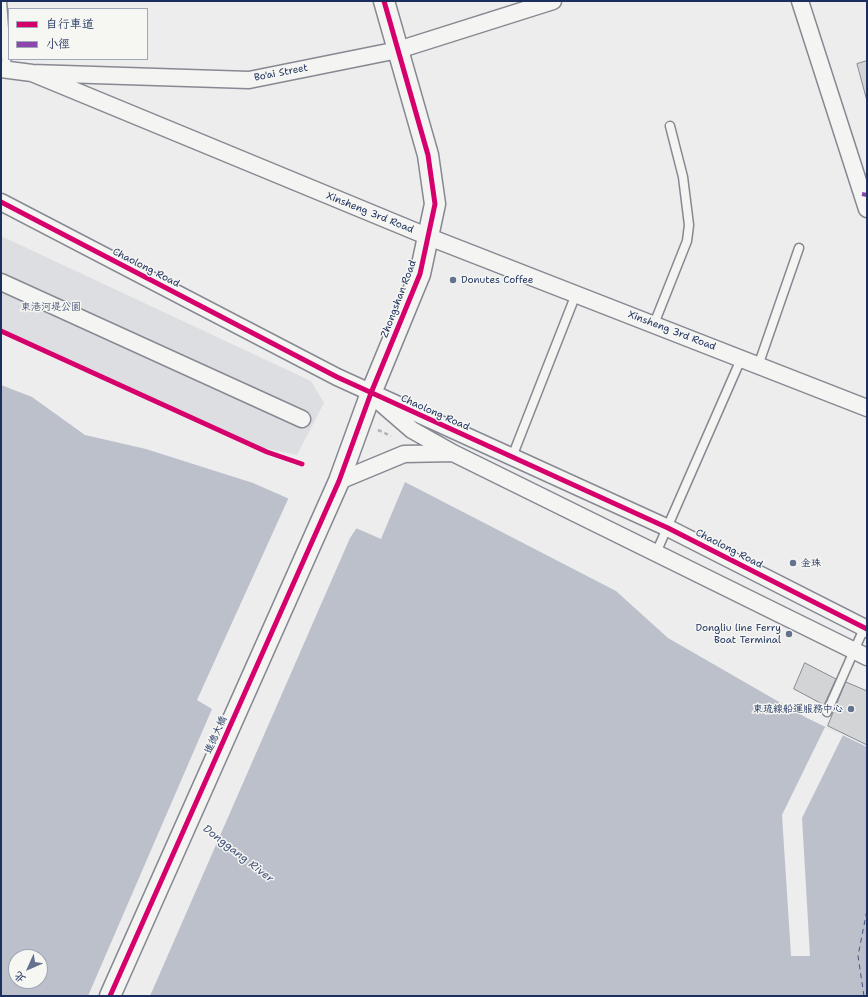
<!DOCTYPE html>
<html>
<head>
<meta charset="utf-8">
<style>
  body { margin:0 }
  #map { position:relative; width:868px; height:997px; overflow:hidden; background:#ededed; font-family:"Shantell Sans","LXGW WenKai TC",sans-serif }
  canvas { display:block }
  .frame { position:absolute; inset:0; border:2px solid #1b2f5e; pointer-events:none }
  .legend { position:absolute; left:8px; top:8px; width:140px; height:52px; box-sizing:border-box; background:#f6f6f2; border:1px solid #9ea6b7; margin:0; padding:5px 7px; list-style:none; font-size:12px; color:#1b2f5e }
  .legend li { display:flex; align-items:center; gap:8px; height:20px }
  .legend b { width:20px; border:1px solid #9ea6b7 }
  .north { position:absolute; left:8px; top:949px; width:40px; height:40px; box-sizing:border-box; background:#f6f6f2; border:1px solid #9ea6b7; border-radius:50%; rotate:225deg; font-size:11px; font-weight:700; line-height:16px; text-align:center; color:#1b2f5e }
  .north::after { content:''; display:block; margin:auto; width:14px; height:18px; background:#647290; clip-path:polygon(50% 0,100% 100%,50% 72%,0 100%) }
</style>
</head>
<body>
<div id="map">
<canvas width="868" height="997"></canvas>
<div class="frame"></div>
<ul class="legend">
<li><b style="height:5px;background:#d6006c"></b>自行車道</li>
<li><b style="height:5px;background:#8e44ad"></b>小徑</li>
</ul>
<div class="north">北</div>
</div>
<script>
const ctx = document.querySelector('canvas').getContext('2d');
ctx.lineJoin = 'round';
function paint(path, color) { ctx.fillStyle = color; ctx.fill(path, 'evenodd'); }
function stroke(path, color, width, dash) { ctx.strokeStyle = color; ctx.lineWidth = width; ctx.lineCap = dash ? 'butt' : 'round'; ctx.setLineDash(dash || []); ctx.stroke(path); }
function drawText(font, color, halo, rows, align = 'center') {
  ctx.font = font + ' "Shantell Sans","LXGW WenKai TC",sans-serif'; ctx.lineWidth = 3; ctx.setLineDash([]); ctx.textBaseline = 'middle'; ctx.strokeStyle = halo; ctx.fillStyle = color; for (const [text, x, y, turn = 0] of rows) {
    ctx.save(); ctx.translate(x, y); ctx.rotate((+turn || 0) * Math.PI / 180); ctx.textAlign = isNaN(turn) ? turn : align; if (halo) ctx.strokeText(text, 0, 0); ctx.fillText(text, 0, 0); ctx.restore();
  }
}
const green = new Path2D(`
  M1,236l310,145 13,22 -27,52 -43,-9 -253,-114z`);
const water = new Path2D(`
  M1,385l31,12 53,38 61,14 107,34 128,56 24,-57 211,109 52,47 139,80 60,29v249h-866zM16,957h24v24h-24z`);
const pier = new Path2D(`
  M289,497l69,29 -8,12 -200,458h-62l124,-287 -15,-9z
  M825,727l18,8 -41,83 8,138h-19l-9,-141z`);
const ferry = new Path2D(`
  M864,996l-6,-40 9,-46`);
const building = new Path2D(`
  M867,61v40l-10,-37z
  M805,663l31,16 -12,26 -30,-16z
  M846,682l21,9v54l-39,-19z`);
const path = new Path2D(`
  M378,430l13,6`);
const service = new Path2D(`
  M2,1l5,69
  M654,324l33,-83 2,-16 -6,-48 -13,-51
  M758,366l41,-118
  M512,457l64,-163
  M656,553l85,-194
  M827,712l38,-86`);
const minor = new Path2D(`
  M800,1l67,208
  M1,69l31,4 217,7 149,-30 155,-49
  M32,73l397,164 438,171
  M1,202l336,175 331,151 199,101
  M1,282l301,137
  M382,404l30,26 41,23 414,204
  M339,481l65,-27 48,-1`);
const tertiary = new Path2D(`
  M110,996l229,-515 32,-88 49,-119 15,-70 -7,-49 -44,-154`);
const quiet = new Path2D(`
  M862,194l5,1`);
const cycleway = new Path2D(`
  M1,202l336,175 331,151 199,101
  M1,331l266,121 35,12
  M110,996l229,-515 32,-88 49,-119 15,-70 -7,-49 -44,-154`);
const markers = [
  [453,280,4,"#647290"],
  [793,563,4,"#647290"],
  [789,634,4,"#647290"],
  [851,709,4,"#647290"]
];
const streetNames = [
  ["Bo'ai Street",281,73,-11],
  ["Xinsheng 3rd Road",370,213,22],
  ["Chaolong Road",146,268,27],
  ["Zhongshan Road",399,299,-69],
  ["Xinsheng 3rd Road",672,331,21],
  ["Chaolong Road",435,413,24],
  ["Chaolong Road",729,549,27],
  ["進德大橋",216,735,-66]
];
const poiNames = [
  ["Donutes Coffee",461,280],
  ["金珠",801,563],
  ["Dongliu line Ferry",781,628,"right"],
  ["Boat Terminal",781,640,"right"],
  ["東琉線船運服務中心",843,709,"right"]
];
const parkNames = [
  ["東港河堤公園",51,307]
];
const waterNames = [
  ["Donggang River",238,854,38]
];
paint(green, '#dcdee1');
paint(water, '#bbc0cb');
paint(pier, '#ededed');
stroke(ferry, '#44547a', 1, [5, 4]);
paint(building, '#d3d4d6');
stroke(building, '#868992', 1);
stroke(service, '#868992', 11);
stroke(minor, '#868992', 19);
stroke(tertiary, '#868992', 23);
stroke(path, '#b1b3b8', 2.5, [4, 3]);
stroke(service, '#f4f4f2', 8);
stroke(minor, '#f4f4f2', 16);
stroke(tertiary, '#f4f4f2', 20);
stroke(quiet, '#8e44ad', 4, [8, 4]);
stroke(cycleway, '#d6006c', 5);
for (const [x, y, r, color] of markers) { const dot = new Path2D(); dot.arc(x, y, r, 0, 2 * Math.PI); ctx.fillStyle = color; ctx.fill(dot); stroke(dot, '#f6f6f2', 1.5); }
drawText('10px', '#1b2f5e', '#f6f6f2', streetNames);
drawText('10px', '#1b2f5e', '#f6f6f2', poiNames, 'left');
drawText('10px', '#48587c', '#f6f6f2', parkNames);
drawText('italic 11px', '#44547a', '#f6f6f2', waterNames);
</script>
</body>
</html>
